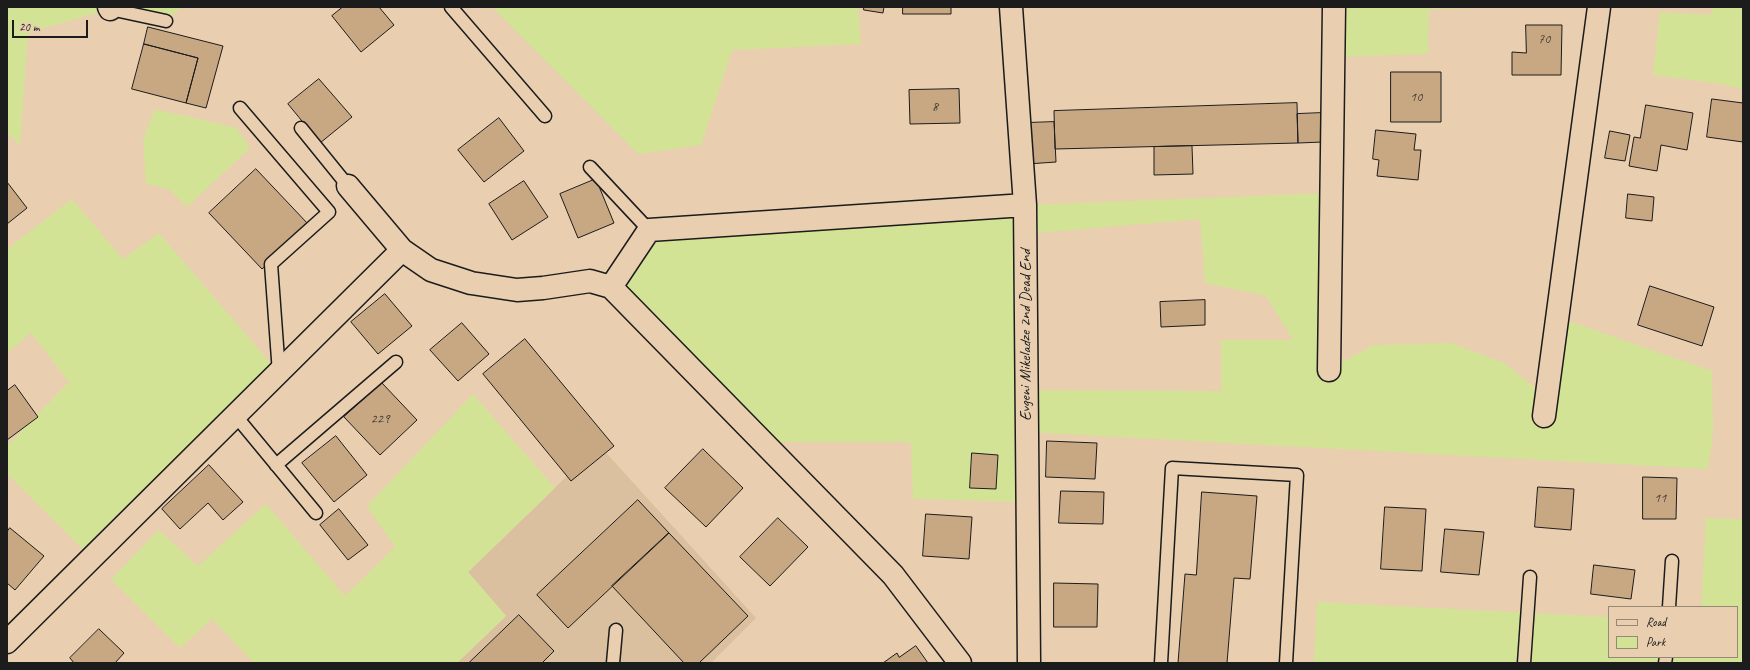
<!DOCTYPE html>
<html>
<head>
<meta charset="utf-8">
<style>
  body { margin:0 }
  #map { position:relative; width:1750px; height:670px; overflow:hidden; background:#e9ceb0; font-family:Caveat,sans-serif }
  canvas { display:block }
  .frame { position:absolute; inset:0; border:8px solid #1c1c1c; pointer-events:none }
  .legend { position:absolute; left:1608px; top:606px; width:130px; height:52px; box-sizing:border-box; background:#e9ceb0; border:1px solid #978775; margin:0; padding:5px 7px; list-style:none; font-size:12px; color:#1c1c1c }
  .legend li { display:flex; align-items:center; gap:8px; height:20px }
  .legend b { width:20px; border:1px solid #978775 }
  .scale { position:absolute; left:12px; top:20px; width:76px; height:18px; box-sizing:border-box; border:2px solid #1c1c1c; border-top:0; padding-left:5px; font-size:12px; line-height:14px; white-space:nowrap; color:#1c1c1c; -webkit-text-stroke:3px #e9ceb0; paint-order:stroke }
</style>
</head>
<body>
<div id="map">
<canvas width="1750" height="670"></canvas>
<div class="frame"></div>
<ul class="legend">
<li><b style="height:5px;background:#e9ceb0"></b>Road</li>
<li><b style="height:11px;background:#d3e396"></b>Park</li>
</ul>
<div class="scale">20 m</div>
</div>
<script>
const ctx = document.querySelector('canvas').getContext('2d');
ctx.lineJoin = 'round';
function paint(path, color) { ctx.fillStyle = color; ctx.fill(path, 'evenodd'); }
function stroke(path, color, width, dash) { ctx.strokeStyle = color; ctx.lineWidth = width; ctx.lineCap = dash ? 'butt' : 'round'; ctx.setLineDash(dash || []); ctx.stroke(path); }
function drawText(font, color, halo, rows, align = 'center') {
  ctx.font = font + ' Caveat,sans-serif'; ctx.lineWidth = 3; ctx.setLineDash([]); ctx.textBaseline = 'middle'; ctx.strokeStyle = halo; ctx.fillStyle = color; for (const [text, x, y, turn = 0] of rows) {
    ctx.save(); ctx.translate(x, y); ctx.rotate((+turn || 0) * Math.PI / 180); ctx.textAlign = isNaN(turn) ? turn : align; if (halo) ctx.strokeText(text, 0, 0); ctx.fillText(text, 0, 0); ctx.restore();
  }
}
const built = new Path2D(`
  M599,445l157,173 -45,45h-254l49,-47 -38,-44z`);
const green = new Path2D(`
  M7,7h174l-15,14 -56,-12 -82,24 -8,112 -13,-13z
  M492,7h366l3,37 -129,6 -31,95 -63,9z
  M1334,7h208l-113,2 -1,45 -94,3z
  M1713,7h30v82l-21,-5 -69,-9 7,-63 50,3z
  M155,109l82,19 13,20 -63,59 -18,-18 -23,-5 -3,-44z
  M1331,193l-2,176 45,-24 77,-2 53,20 42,33 11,-79 155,54 1,62 -5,36 -681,-37 1,70 -115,-3 -2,-57h-149l-151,-155 38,-57 376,-25zM1200,219l5,64 61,13 27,44h-72v51l-194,-1 -2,-156z
  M72,199l51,60 36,-26 120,140 -187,185 -85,-84v-28l62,-64 -38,-49 -24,20v-104z
  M473,394l82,94 -87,84 38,44 -49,47h-203l-42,-44 -32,29 -69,-69 48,-49 39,36 68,-62 79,92 50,-49 -28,-41z
  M1706,518l37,1v144h-429l3,-61 292,15v40h128v-50h-36z`);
const building = new Path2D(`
  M343,7h36l15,18 -33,27 -29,-36z
  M864,7h20l-1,6 -19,-3z
  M903,7h48v7h-48z
  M1526,25h36l-1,50h-49v-23l14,1z
  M148,27l75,19 -17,62 -20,-5 12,-45 -54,-14z
  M144,44l54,14 -12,45 -54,-14z
  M1391,72h50v50h-50z
  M319,79l33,38 -32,26 -32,-39z
  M959,89l1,34 -50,1 -1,-34z
  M1712,99l31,4v39l-36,-5z
  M1297,103l1,40 -243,6 -1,-38z
  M1646,105l47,8 -6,37 -26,-5 -4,26 -28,-5 5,-29 6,1z
  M1322,113l1,29 -25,1 -1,-29z
  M499,118l25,33 -40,31 -26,-32z
  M1054,122l2,40 -29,2 -1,-41z
  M1376,130l40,4 -2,16h7l-3,30 -41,-4 2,-16 -6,-1z
  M1610,131l20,4 -5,26 -20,-3z
  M1192,146l1,28 -39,1v-28z
  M256,169l53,56 -47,44 -53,-56z
  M596,179l18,44 -36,15 -18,-44z
  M524,181l24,36 -36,23 -23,-36z
  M7,182l20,26 -20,16z
  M1628,194l26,3 -2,24 -26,-3z
  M1650,286l64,21 -12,39 -64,-21z
  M385,294l27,32 -34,28 -27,-32z
  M1205,300v25l-44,2 -1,-25z
  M462,323l27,31 -31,27 -28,-31z
  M525,339l89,107 -43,35 -88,-107z
  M382,383l35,37 -37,35 -36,-38z
  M15,385l23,32 -31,23v-49z
  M336,436l31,39 -33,27 -32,-39z
  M1047,441l50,2 -2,36 -49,-2z
  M703,449l40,39 -37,39 -41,-39z
  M972,453l26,2 -2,34 -26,-1z
  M209,465l34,37 -20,18 -15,-17 -28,26 -18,-20z
  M1643,477l34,1 -1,41h-33z
  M1538,487l36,2 -3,41 -36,-3z
  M1061,491l43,1 -1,32 -44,-1z
  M1202,492l55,4 -7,83 -16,-1 -7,85h-49l7,-89 11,1z
  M638,500l31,33 -101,95 -31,-33z
  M1385,507l41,2 -4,62 -41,-2z
  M339,509l29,36 -20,15 -28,-35z
  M926,514l46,3 -3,42 -46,-3z
  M778,518l30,29 -38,39 -30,-29z
  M10,528l34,28 -29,34 -8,-7v-51z
  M1445,529l39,3 -5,43 -38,-3z
  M669,533l79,83 -49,47h-15l-72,-77z
  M1594,565l41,5 -4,29 -40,-5z
  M1054,583l44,1 -1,43h-43z
  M519,615l35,36 -12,12h-73z
  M99,629l25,24 -9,10h-41l-4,-5z
  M916,646l12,17h-45l14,-10 2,4z`);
const service = new Path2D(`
  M451,7l94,109
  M110,9l56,12
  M240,108l89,104 -58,52 8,109
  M301,128l47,58
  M590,167l59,63
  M235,415l81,98
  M276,465l120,-103
  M1669,607l3,-46
  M613,663l3,-33
  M1161,663l11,-195 125,7 -11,188
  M1524,663l6,-86
  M1665,663l1,-6`);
const minor = new Path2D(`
  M109,7l1,2
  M1011,7l14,198 4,458
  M348,186l54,64 29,20 40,13 46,7 26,-2 47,-7 21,6 282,288 67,88
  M611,287l38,-57 376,-25
  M1329,370l5,-363
  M1544,416l55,-409
  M7,642l395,-392`);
const numberNames = [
  ["70",1544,39],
  ["10",1416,97],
  ["8",935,107],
  ["229",380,419],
  ["11",1660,498]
];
const streetNames = [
  ["Evgeni Mikeladze 2nd Dead End",1026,335,-90]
];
paint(built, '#dbc09f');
paint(green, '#d3e396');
paint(building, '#c8a883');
stroke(building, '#1c1c1c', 1);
stroke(service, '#1c1c1c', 15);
stroke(minor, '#1c1c1c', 25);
stroke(service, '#e9ceb0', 12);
stroke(minor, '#e9ceb0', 22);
drawText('14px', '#473f36', null, numberNames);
drawText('16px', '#1c1c1c', '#e9ceb0', streetNames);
</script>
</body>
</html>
